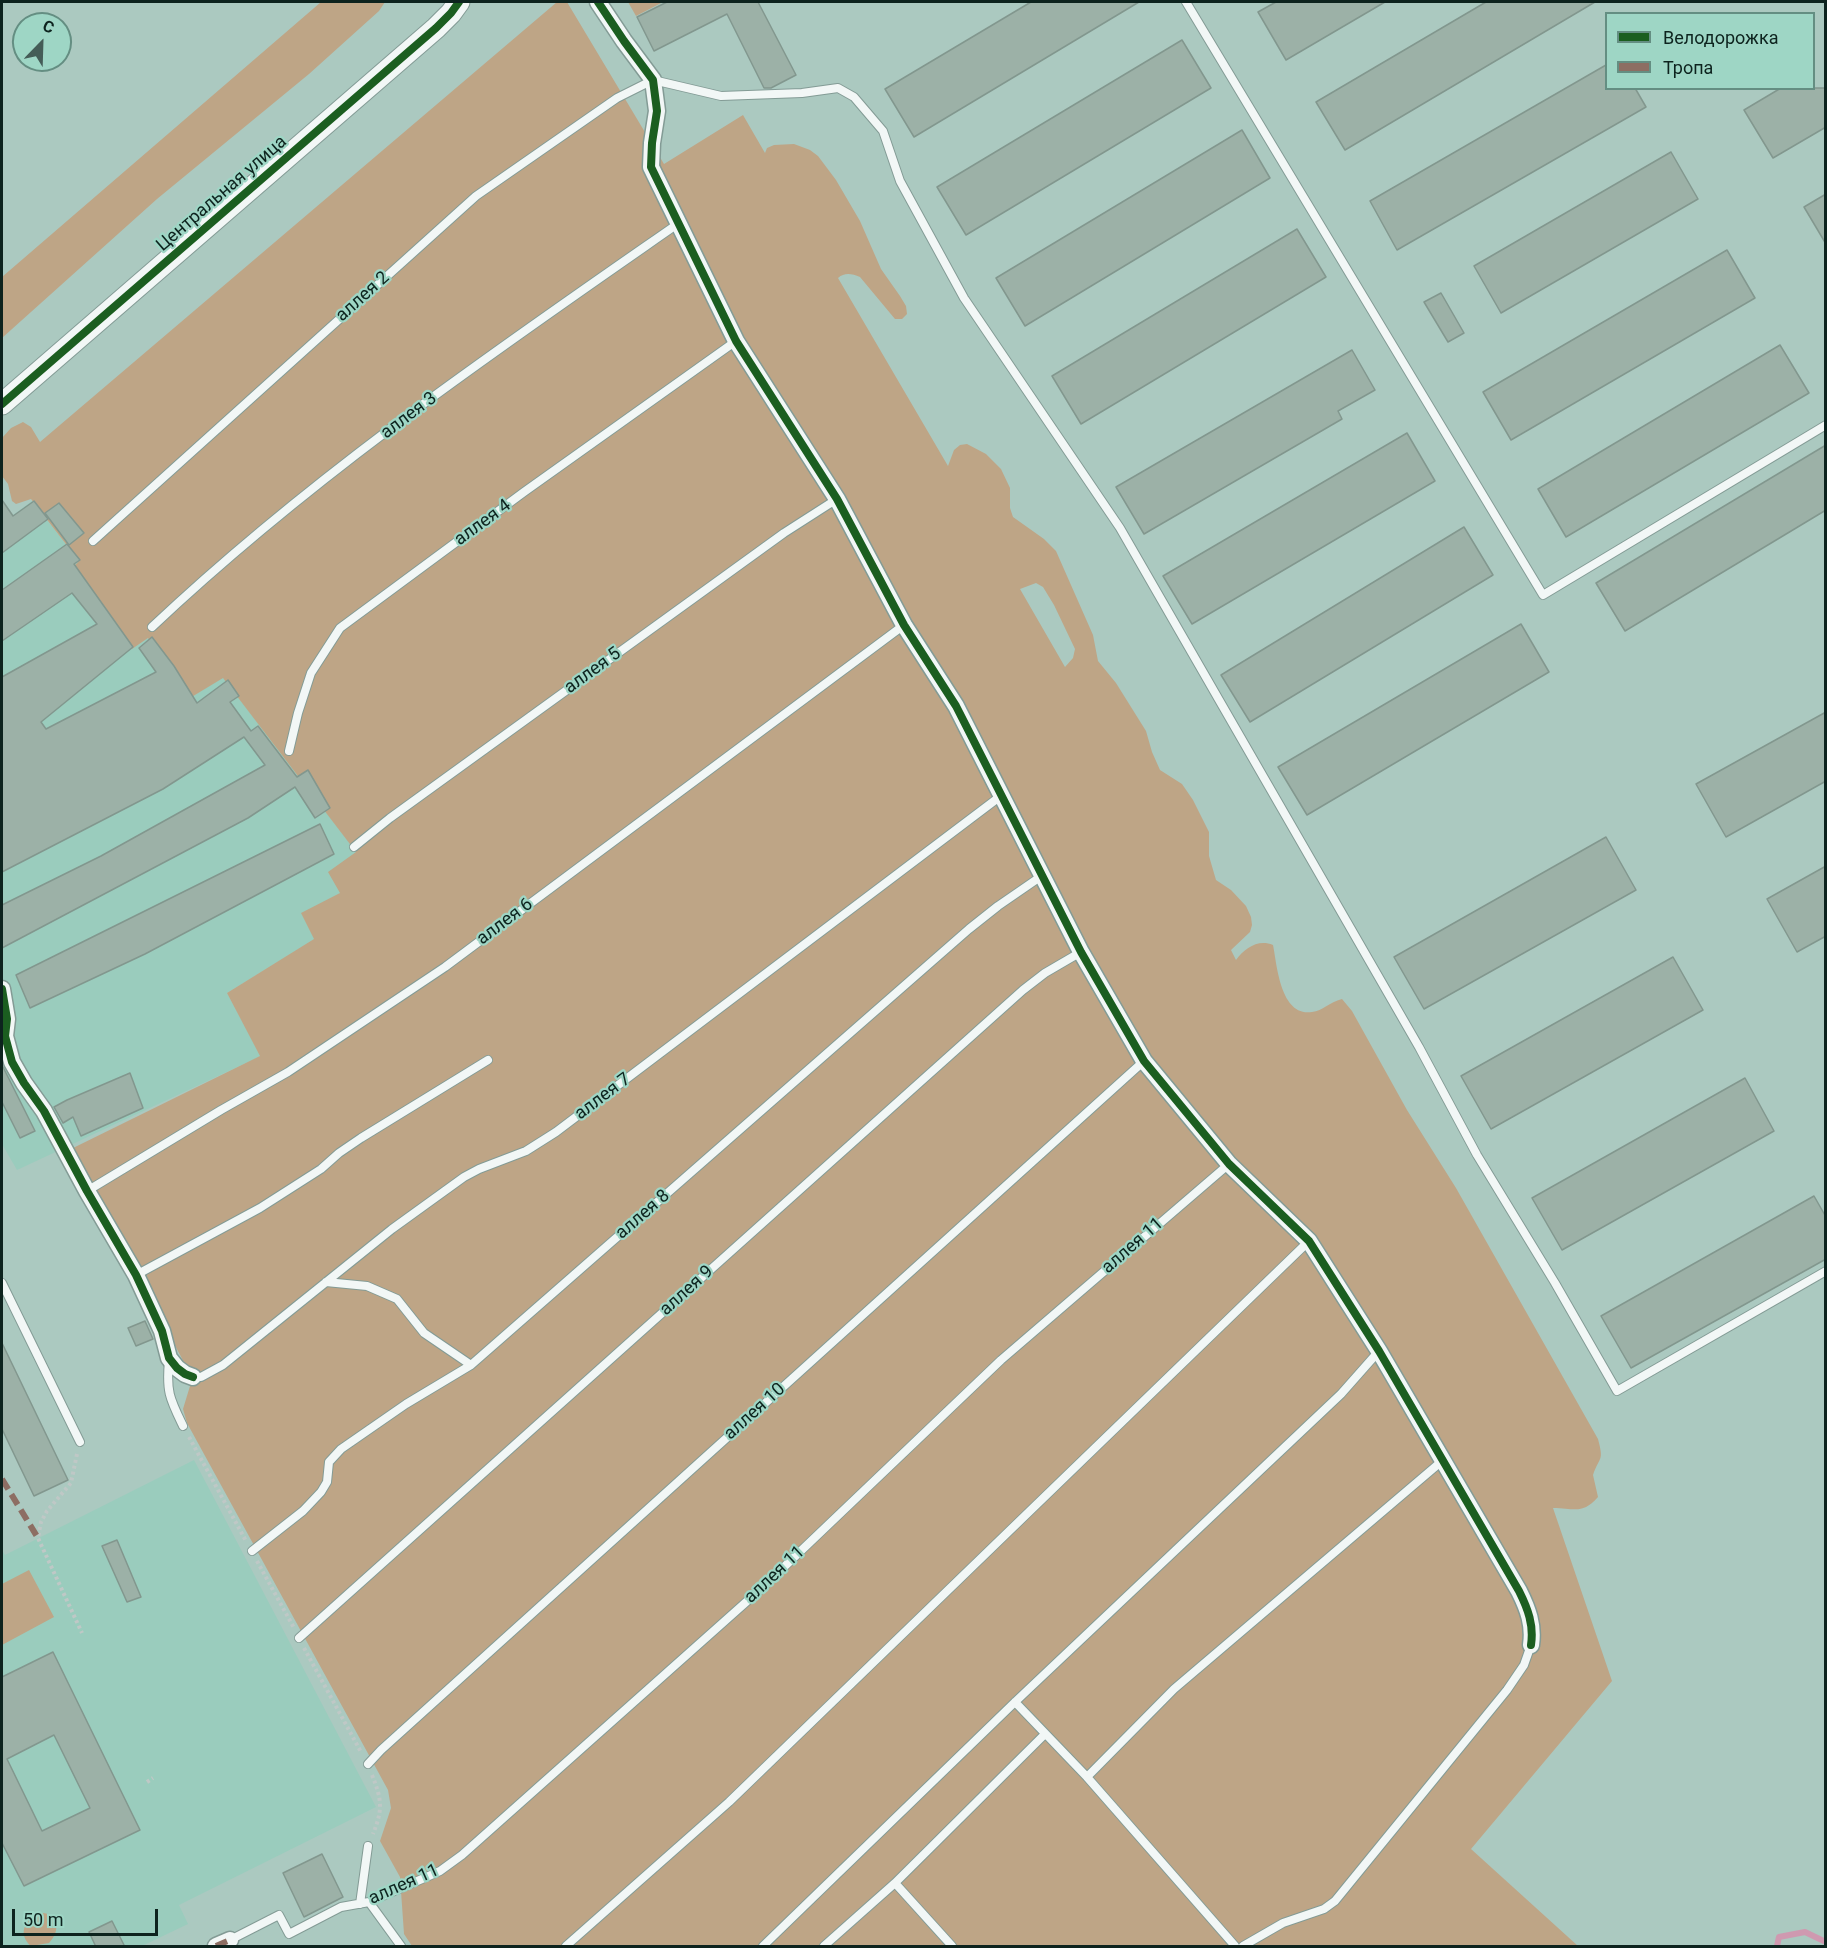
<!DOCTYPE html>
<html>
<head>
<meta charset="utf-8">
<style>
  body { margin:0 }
  #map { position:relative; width:1827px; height:1948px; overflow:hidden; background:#abc9c0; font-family:Roboto,sans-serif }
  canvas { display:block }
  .frame { position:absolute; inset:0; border:3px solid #0d231e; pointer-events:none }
  .legend { position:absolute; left:1605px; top:12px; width:210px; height:78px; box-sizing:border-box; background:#9ed6c5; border:2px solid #648e82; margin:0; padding:8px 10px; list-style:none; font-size:18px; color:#0d231e }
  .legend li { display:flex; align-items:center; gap:12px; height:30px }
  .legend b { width:30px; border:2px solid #648e82 }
  .north { position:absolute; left:12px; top:12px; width:60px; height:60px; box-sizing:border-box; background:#9ed6c5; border:2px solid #648e82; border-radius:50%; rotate:23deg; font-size:16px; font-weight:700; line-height:24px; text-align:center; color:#0d231e }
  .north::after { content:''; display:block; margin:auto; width:21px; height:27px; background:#445d57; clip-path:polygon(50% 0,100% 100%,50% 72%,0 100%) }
  .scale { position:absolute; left:12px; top:1909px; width:146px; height:27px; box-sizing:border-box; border:3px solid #0d231e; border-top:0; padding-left:8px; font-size:18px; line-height:21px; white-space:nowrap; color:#0d231e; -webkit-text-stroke:4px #9ed6c5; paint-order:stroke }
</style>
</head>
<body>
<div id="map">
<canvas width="1827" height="1948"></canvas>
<div class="frame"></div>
<ul class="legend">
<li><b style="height:8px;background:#1b5e20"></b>Велодорожка</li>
<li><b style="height:8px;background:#8d6e63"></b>Тропа</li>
</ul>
<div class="north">С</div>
<div class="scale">50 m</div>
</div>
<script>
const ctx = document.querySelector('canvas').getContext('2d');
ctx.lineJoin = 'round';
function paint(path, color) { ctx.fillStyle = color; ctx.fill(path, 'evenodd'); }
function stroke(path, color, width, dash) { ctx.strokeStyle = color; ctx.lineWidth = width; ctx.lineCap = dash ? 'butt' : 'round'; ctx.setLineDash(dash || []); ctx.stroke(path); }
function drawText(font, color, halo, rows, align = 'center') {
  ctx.font = font + ' Roboto,sans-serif'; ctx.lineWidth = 4.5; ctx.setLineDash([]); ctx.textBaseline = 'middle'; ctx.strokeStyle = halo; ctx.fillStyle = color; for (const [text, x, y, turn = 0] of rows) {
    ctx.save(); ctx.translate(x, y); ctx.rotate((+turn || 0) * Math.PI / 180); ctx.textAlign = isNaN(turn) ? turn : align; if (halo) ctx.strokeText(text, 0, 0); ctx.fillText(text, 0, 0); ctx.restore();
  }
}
const built = new Path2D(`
  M32,501l48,61 -7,5 59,82 16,-11 42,60 33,-21 134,175 -17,41 -25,46 -88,54 34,63 -244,114 -15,-26v-621z
  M194,1460l182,347 -197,98 9,19 -46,22h-140v-396l3,5z`);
const green = new Path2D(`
  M321,2h64l-6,9 -70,63 -152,125 -155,139v-61z
  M557,2h10l97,162 79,-49 22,38 2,-5 7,-3 20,-1 16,6 8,6 18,24 24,41 21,48 19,27 6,10 1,8 -5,5h-7l-35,-42c-8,-3 -15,-5 -22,1l110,188 6,-16 6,-5 7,-1 19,10 15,15 9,19v20l3,9 31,22 12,12 37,84 5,26 18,22 30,48 6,21 8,18 22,14 11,16 16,32v24l7,24 15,10 15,16 5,11 1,8 -2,7 -19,18 5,10c9,-12 22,-21 37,-15 4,19 7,72 39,67 11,-1 17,-10 30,-13l10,12 55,99 49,78 142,251c6,23 2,16 -5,36l5,22c-16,18 -23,11 -45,11l59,173 -141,168 107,97h-1166l-8,-12 -4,-57 -20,-36 11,-33 -3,-18 -201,-367 -4,-14 7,-23 -2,-16 -117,-221 189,-93 -33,-63 87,-54 -13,-26 39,-20 -12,-21 28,-20 -133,-174 -33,20 -42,-60 -16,11 -59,-82 6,-6 -48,-62 -15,5 -4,-3 -4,-17 -6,-8v-38l9,-10 12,-6 8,5 9,15zM1036,583l7,4 11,18 21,44 -2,9 -8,9 -45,-78z
  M628,2h35l-27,14z
  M29,1570l25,47 -52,28v-61z
  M37,1913c21,-2 25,17 12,30l-18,3c-13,-11 -7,-25 6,-33z`);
const stream = new Path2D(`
  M1777,1946l2,-9 26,-5 21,10`);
const building = new Path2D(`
  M667,2h91l38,73 -25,13h-7l-37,-74 -73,37 -17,-34z
  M1031,2h108l-225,135 -29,-48z
  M1276,2h109l-99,58 -28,-48z
  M1486,2h109l-250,148 -29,-48z
  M1182,40l29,48 -245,147 -29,-48z
  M1606,65v23h29l11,19 -249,143 -27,-49z
  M1781,88h45v39l-53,31 -29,-48z
  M1242,130l28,48 -245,148 -29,-48z
  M1671,152l27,47 -197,114 -27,-47z
  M1826,194v50l-22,-37z
  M1297,229l29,48 -245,147 -29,-48z
  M1727,250l28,48 -244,142 -28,-48z
  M1441,293l23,40 -16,9 -24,-40z
  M1780,345l29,48 -243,144 -28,-48z
  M1352,350l23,40 -37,21 4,8 -198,115 -28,-47z
  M1407,433l28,48 -243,143 -29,-48z
  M1826,445v65l-201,121 -29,-48z
  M2,500l11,16 21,-15 14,18 -46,34z
  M59,503l25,30 -15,12 -24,-32z
  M1464,527l29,48 -243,147 -29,-47z
  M67,544l13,16 -6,4 59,83 -92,75 5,7 110,-57 -17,-24 13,-11 22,29 23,37 31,-23 11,16 -9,6 21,29 7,-5 39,51 11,-7 22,38 -15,10 -20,-31 -47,31 -246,130v-43l99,-49 164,-91 -21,-28 -81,52 -161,83v-195l95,-53 -25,-31 -70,48v-51z
  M1521,624l28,48 -242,143 -29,-48z
  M1826,712v69l-100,56 -30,-53z
  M320,824l14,30 -189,100 -115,54 -14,-33z
  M1606,837l30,53 -212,119 -30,-52z
  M1826,866v70l-29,16 -30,-53z
  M1673,957l30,53 -212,119 -30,-53z
  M2,1065l33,66 -15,7 -18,-36z
  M130,1073l13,35 -62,28 -8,-19 -10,6 -9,-16 13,-7z
  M1745,1078l29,53 -212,119 -30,-52z
  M1814,1196l12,21v42l-195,109 -30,-52z
  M145,1321l8,18 -17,7 -8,-18z
  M2,1343l66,137 -34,16 -32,-67z
  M117,1540l24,57 -14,5 -25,-56z
  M53,1652l87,178 -116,56 -22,-43v-166zM54,1735l36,73 -48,23 -35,-72z
  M322,1854l21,43 -39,20 -21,-44z
  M112,1921l13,26h-29l-7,-15z`);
const path = new Path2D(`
  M189,1437l57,104
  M77,1454l-6,29 -24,28 -6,11 -3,16 44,95
  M257,1561l37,67
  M304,1648l57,104
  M372,1775c10,25 11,34 1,59
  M147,1782l6,-4`);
const service = new Path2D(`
  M1186,2l357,593 283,-170
  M93,541l383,-345 141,-98 36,-18 68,16 81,-3 36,-5 16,9 29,34 17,50 64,117 156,230 299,519 58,108 78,128 62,108 209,-120
  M152,627c161,-152 346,-278 527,-404
  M289,751l9,-38 13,-40 29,-45 184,-136 212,-151
  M354,847l36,-29 394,-285 53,-34
  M87,1191l134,-81 67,-38 157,-105 459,-342
  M136,1275l124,-67 61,-39 18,-16 22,-15 127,-78
  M326,1282l41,4 30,13 27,34 47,32
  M2,1283l78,159
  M169,1361c-3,31 1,38 14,65
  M193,1377h8l22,-12 169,-136 72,-52 15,-8 47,-18 30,-19 446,-337
  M252,1551l51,-40 18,-19 6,-10 2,-20 12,-13 65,-45 65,-39 498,-436 29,-23 45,-31
  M299,1638l724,-648 22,-17 36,-21
  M1015,1702l72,75 148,169
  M368,1764l13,-14 763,-689
  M1087,1777l87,-88 268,-228
  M895,1883l57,63
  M369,1902l32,44
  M360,1904l8,-58
  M230,1940l49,-25 10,19 52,-27 28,-5 53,-23 18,-8 22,-16 301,-268 238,-227 228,-196
  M566,1946l163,-144 580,-561
  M763,1946l252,-244 326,-308 38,-43
  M824,1946l71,-63 150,-149
  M1243,1946l40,-23 41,-14 11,-8 172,-211 17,-25 7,-20`);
const minor = new Path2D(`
  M598,2l26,39 29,39 4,31 -5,32 -1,24 85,174 101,158 67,126 52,81 125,246 63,109 85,103 80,77 70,110 140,240c9,18 15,34 12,54
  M2,989l5,30 -2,17 7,26 12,21 20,28 43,80 49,84 26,56 7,27 8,10 8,6 8,3
  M216,1946l14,-6`);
const tertiary = new Path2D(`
  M2,404l434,-376 15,-15 8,-11`);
const quiet = new Path2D(`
  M2,1479l36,59
  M216,1946l14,-6`);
const cycleway = new Path2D(`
  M598,2l26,39 29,39 4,31 -5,32 -1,24 85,174 101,158 67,126 52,81 125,246 63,109 85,103 80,77 70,110 140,240c9,18 15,34 12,54
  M2,404l434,-376 15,-15 8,-11
  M2,989l5,30 -2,17 7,26 12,21 20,28 43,80 49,84 26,56 7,27 8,10 8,6 8,3`);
const streetNames = [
  ["Центральная улица",222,194,-41],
  ["аллея 2",363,297,-42],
  ["аллея 3",409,416,-37],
  ["аллея 4",483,523,-36],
  ["аллея 5",593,671,-36],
  ["аллея 6",505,922,-37],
  ["аллея 7",603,1097,-37],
  ["аллея 8",643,1215,-41],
  ["аллея 11",1133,1246,-41],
  ["аллея 9",687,1291,-42],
  ["аллея 10",755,1412,-42],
  ["аллея 11",775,1575,-43],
  ["аллея 11",404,1885,-24]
];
paint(built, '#9accbd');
paint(green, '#bea586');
stroke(stream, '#cf99b0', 6);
paint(building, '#9cb1a7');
stroke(building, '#82978e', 1.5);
stroke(service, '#839b95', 10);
stroke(minor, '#839b95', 19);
stroke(tertiary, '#839b95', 23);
stroke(path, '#bfc8c6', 4, [3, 3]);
stroke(service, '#f2f7f6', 8);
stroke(minor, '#f2f7f6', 16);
stroke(tertiary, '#f2f7f6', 21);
stroke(quiet, '#8d6e63', 6, [12, 6]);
stroke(cycleway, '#1b5e20', 8);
drawText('18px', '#0d231e', '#9ed6c5', streetNames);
</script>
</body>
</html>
